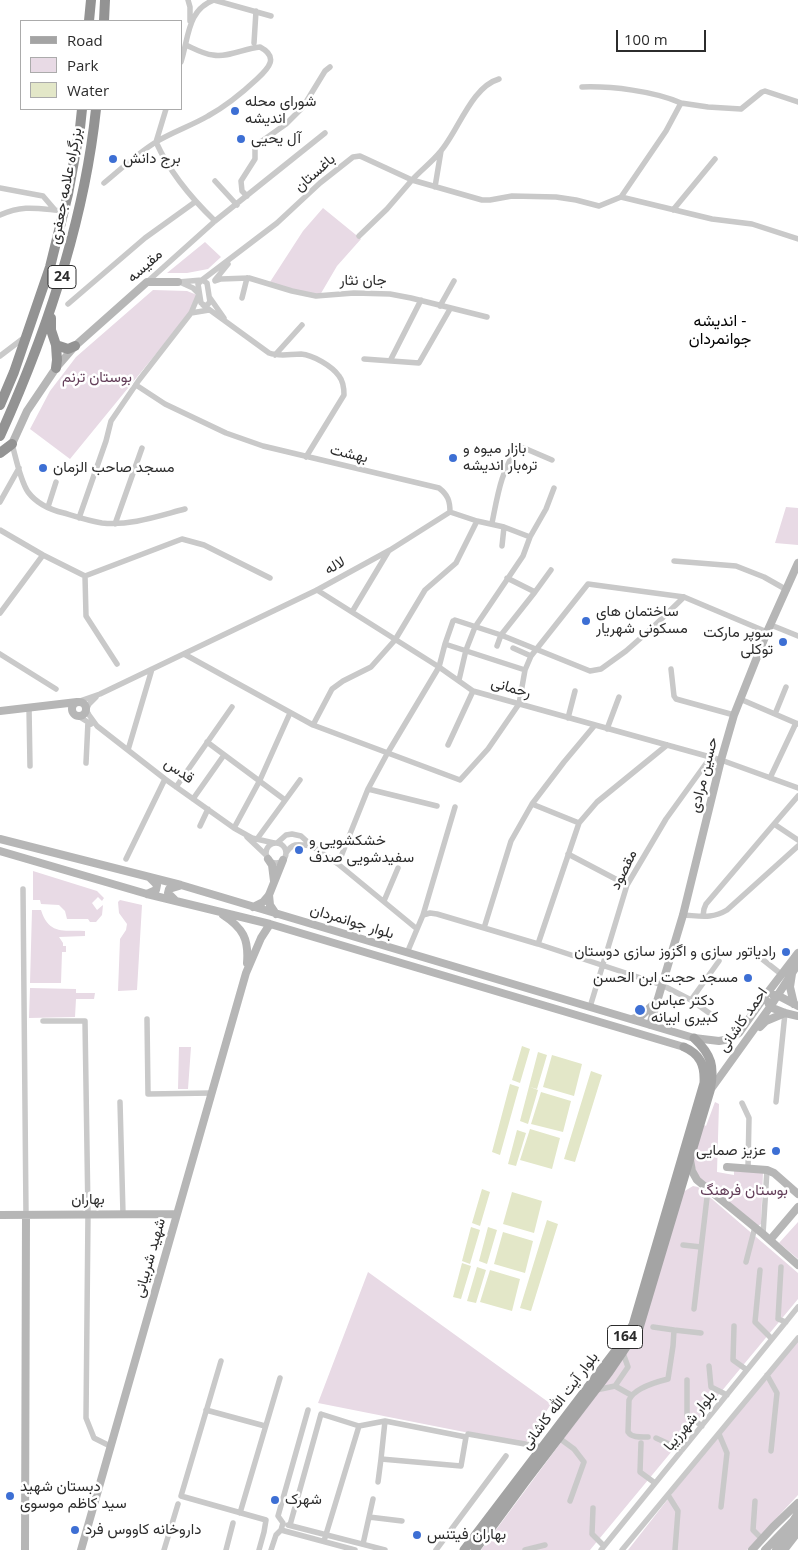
<!DOCTYPE html>
<html>
<head>
<meta charset="utf-8">
<style>
  body { margin:0 }
  #map { position:relative; width:798px; height:1550px; overflow:hidden; background:#fff; font-family:"Open Sans",sans-serif }
  canvas { display:block }
  .legend { position:absolute; left:20px; top:20px; width:162px; height:90px; box-sizing:border-box; background:#fff; border:1px solid #ababab; margin:0; padding:6px 9px; list-style:none; font-size:15px; color:#2c2c2c }
  .legend li { display:flex; align-items:center; gap:10px; height:25px }
  .legend b { width:25px; border:1px solid #ababab }
  .scale { position:absolute; left:616px; top:30px; width:90px; height:22px; box-sizing:border-box; border:2px solid #2c2c2c; border-top:0; padding-left:6px; font-size:15px; line-height:18px; white-space:nowrap; color:#2c2c2c; -webkit-text-stroke:4px #fff; paint-order:stroke }
</style>
</head>
<body>
<div id="map">
<canvas width="798" height="1550"></canvas>
<ul class="legend">
<li><b style="height:6px;background:#a4a4a4"></b>Road</li>
<li><b style="height:14px;background:#e8dae5"></b>Park</li>
<li><b style="height:14px;background:#e3e7c8"></b>Water</li>
</ul>
<div class="scale">100 m</div>
</div>
<script>
const ctx = document.querySelector('canvas').getContext('2d');
ctx.lineJoin = 'round';
function paint(path, color) { ctx.fillStyle = color; ctx.fill(path, 'evenodd'); }
function stroke(path, color, width, dash) { ctx.strokeStyle = color; ctx.lineWidth = width; ctx.lineCap = dash ? 'butt' : 'round'; ctx.setLineDash(dash || []); ctx.stroke(path); }
function drawText(font, color, halo, rows, align = 'center') {
  ctx.font = font + ' "Open Sans",Vazirmatn,sans-serif'; ctx.lineWidth = 5; ctx.setLineDash([]); ctx.textBaseline = 'middle'; ctx.strokeStyle = halo; ctx.fillStyle = color; for (const [text, x, y, turn = 0] of rows) {
    ctx.save(); ctx.translate(x, y); ctx.rotate((+turn || 0) * Math.PI / 180); ctx.textAlign = isNaN(turn) ? turn : align; if (halo) ctx.strokeText(text, 0, 0); ctx.fillText(text, 0, 0); ctx.restore();
  }
}
const green = new Path2D(`
  M323,208l38,31 -24,27 -17,29h-10l-40,-13 33,-51z
  M205,242l16,15 -13,12 -21,4h-20z
  M153,290l34,1 10,4 -6,16 -121,148 -40,-30 20,-38 26,-34z
  M786,507l12,1v37l-23,-2z
  M33,871l64,20 7,7 -2,3 -4,-4 -6,6 5,7 6,-5 -1,10 -6,7h-6l-2,-3h-21l-2,-8 -6,-6 -18,-1 -1,-4h-7z
  M120,900l22,5 -5,85 -19,1 2,-52 6,-9 1,-6 -8,-11 -1,-11z
  M32,910h9c8,25 22,20 44,21v5l-26,1 4,6v3h3v6h-4l-1,31h-31z
  M30,988l46,1v4h19l-1,6h-18l-1,18 -46,1z
  M179,1047h12l-3,42h-10z
  M715,1102l4,2 -2,68 17,3v-5l29,2 -2,52 -3,2 -60,-49 -5,-16 9,-37 4,2z
  M693,1186l5,1 100,86v26l-208,251h-109l150,-202 12,-21 40,-135z
  M798,1222v37l-19,-16z
  M368,1272l183,132 -26,40 -207,-41z
  M798,1340v155l-51,55h-119l91,-116z`);
const water = new Path2D(`
  M522,1046l8,3 -10,34 -8,-3z
  M538,1052l9,3 -10,34 -7,-2 8,3 -10,34 -8,-3z
  M552,1055l30,9 -8,32 -31,-9z
  M591,1071l11,4 -27,87 -11,-3z
  M510,1084l9,3 -19,68 -8,-3z
  M541,1092l30,9 -8,31 -32,-8z
  M530,1129l30,9 -8,31 -32,-9z
  M517,1130l9,3 -10,33 -8,-2z
  M482,1189l8,3 -10,34 -8,-3z
  M512,1192l30,9 -8,32 -31,-9z
  M547,1220l11,4 -27,87 -11,-3z
  M471,1227l9,3 -10,34 -8,-3z
  M488,1227l9,3 -10,34 -8,-3z
  M503,1232l30,9 -8,32 -31,-9z
  M462,1263l9,3 -10,33 -8,-2z
  M477,1267l9,3 -10,33 -9,-2z
  M490,1270l30,9 -8,32 -32,-9z`);
const street = new Path2D(`
  M188,0l2,7v14
  M214,0l57,16
  M254,43l2,-32
  M181,62c8,-25 6,-52 33,-62
  M499,79c-28,8 -41,53 -59,73 -8,10 -19,18 -28,28l70,20h8l22,-4 44,1 20,3 23,6 22,-9
  M582,87c29,-1 72,4 99,16
  M166,109l-10,33c14,31 35,56 59,79
  M215,181l22,24
  M104,183c17,-14 34,-30 52,-41 16,-10 35,-16 52,-26 20,-11 33,-22 49,-37 12,-11 22,-22 3,-32 -15,1 -32,11 -47,8 -10,-1 -18,-6 -27,-10
  M435,187l6,-36
  M0,188l43,8 12,14
  M247,196l-5,-5 -1,-10 14,-22v-13l31,-22 17,-17 22,-36 5,-4
  M621,197l45,-66 15,-28 27,4 33,2 21,-17 3,-1 33,11
  M621,197l91,22 40,5 46,15
  M673,210l42,-51
  M0,215c24,-11 39,-6 64,-4
  M202,280l5,3 3,19 -4,4 -5,-3 -3,-19z
  M215,280l13,-16
  M215,281l6,-2 28,-1 43,13 24,5 38,-3 36,1 21,4 76,19
  M147,282l68,-61 110,-88
  M178,282l24,-2 75,-57 43,-40 33,-26 7,-1 52,24 -25,29 -28,27
  M210,298l14,20
  M242,298l5,-20
  M68,304l77,-66 50,-36
  M203,305l66,48c11,4 21,1 32,1 12,1 31,12 38,22 4,5 5,13 5,19l-38,62
  M440,306l14,-25
  M191,313l18,-3
  M275,355l27,-30
  M0,356l25,-19
  M364,359l55,4 31,-54
  M390,361l31,-61
  M136,385l29,19 61,29 37,13 176,42c9,7 11,13 11,24
  M12,444c4,14 8,36 16,48 9,12 23,18 36,21 13,4 25,8 38,10 28,3 56,-7 83,-14
  M0,502l19,-34
  M48,507l8,-25
  M79,518l27,-77 5,-20 28,-41 52,-67 8,-19 -6,-6 -11,-5
  M492,523c5,-24 9,-56 27,-75h5l28,12
  M115,524l27,-76
  M0,530l43,25 42,21 1,40 31,48
  M502,546l2,-19
  M674,561l62,5 28,11 23,13
  M85,576l97,-37 22,6 66,33
  M507,578l28,14
  M317,590l122,77 34,24 248,69 77,28
  M352,612l36,-60
  M0,613l43,-58
  M455,620l46,15 89,36 11,-2 25,-18 25,-22 33,-32
  M771,625l27,11
  M448,645l77,25
  M497,646l4,-11 34,-43 16,-22
  M513,648l18,8
  M0,654l56,35
  M184,654l129,71 147,55 28,-31 31,-45 6,-34 6,-14 57,-72 96,13 83,35
  M671,669l3,27 2,3 58,16
  M459,680l7,-30 9,-23 48,-71 7,-19 16,-28 8,-21
  M96,697l-7,7 -3,6 3,5 8,11 68,53 69,49 18,10 22,5
  M740,699l58,25
  M77,702l23,-8 217,-104 73,-40 60,-38 27,9 27,6 26,10
  M29,708l1,58
  M775,714l11,-27
  M78,716l13,8
  M568,718l7,-27
  M313,725l19,-36 11,-8 28,-14 24,-27 30,-50 31,-27 21,-42
  M607,729l12,-32
  M207,742l78,58
  M448,745l25,-54
  M128,750l24,-81
  M86,763l2,-41
  M770,778l26,-55
  M176,787l56,-80
  M368,789l69,17
  M798,796l-24,28 24,16
  M193,799l31,-44
  M532,804l47,19
  M200,826l8,-17
  M234,828l26,-48 30,-67
  M247,837l20,19
  M257,839l43,-59
  M277,843l9,-8 6,-1 9,2 11,10 26,18 79,65
  M266 853a10 10 0 1 1 20 0a10 10 0 1 1-20 0Z
  M286,853c7,-12 15,-8 26,-7
  M568,854l59,31
  M126,859l39,-80
  M338,864l30,-75 19,-35 52,-87 6,-23 8,-23
  M23,889l3,326
  M384,901l14,-33
  M423,915l7,-2 7,1 101,30 124,41 29,15 21,15
  M683,915c18,1 29,4 44,-5l71,-64
  M703,916l1,-7 2,-5 68,-80
  M484,928l27,-87 21,-37 32,-42 31,-37
  M538,944l41,-121 18,-21 70,-57
  M752,951l29,23
  M407,953l16,-38 32,-108
  M691,1000l28,-39
  M590,1007l37,-122 39,-66 44,-61
  M147,1019l1,75 64,-1
  M43,1021h42l3,193 -2,204 8,20 16,8
  M120,1102l3,112
  M776,1102l9,-89
  M742,1103l7,15 -1,50
  M763,1234l4,-64
  M683,1245l18,2
  M746,1262l9,-35
  M781,1267l-3,52 8,3
  M760,1270l-5,52 17,17
  M694,1309l14,-120
  M734,1326l-1,34 14,10
  M674,1330l27,3
  M221,1361l-40,135 85,24 -2,12 -5,18
  M709,1366l2,21 16,8
  M767,1375l10,18 -6,58
  M687,1380v35l15,11
  M615,1386l16,9
  M596,1390l19,-4 13,-19 -5,-14
  M206,1410l59,16
  M385,1421l81,16 -5,29 -80,-7z
  M468,1434l74,13
  M719,1434l8,19 -6,54
  M648,1437c-7,0 -16,1 -20,-5l1,-32c5,-12 27,-18 39,-21l5,-33 1,-16 -21,-3
  M559,1438l15,11 10,13 -14,39
  M656,1438l26,12
  M641,1443l-1,29 15,11
  M378,1482l3,-23
  M668,1495l10,16 -3,39
  M755,1501l-2,29 9,9
  M593,1508l-1,26 12,12
  M240,1513l40,-135
  M369,1517l33,4
  M288,1525l97,25
  M290,1525l31,-111 38,12 26,-5
  M281,1530l74,20
  M324,1541l35,-115
  M363,1544l10,-45
  M164,1550l14,-46
  M226,1550l7,-27
  M271,1550l5,-15 5,-5 2,-7 -5,-7 30,-106
  M436,1550l70,-94
  M525,1550l20,-5
  M601,1550l197,-243
  M622,1550l176,-212`);
const secondary = new Path2D(`
  M12,444l15,-33 29,-43 19,-22 72,-64h31
  M72 709a7 7 0 1 1 14 0a7 7 0 1 1-14 0Z
  M0,711l77,-9
  M0,839l181,46 513,153 25,3 11,-2 9,-6 26,-37 33,-43
  M0,851l147,43 123,30 414,123
  M268,859l4,6 2,16
  M147,894l9,-4 1,-5 -7,-7
  M269,895l1,10 6,9
  M176,901l-8,-8 1,-4 10,-3
  M253,907l10,-5 6,-7 14,-35
  M223,915c20,13 26,24 24,48
  M792,974l-2,13 4,17
  M773,995h4l21,11
  M768,1002l2,5 15,6 13,3
  M632,1019l9,-3 15,-14
  M650,1025l33,-110 38,-155 13,-45 33,-83 31,-69
  M760,1027l6,-6 19,-8
  M711,1089l59,-82 28,-43
  M690,1160l2,11 5,9 66,54 35,31
  M727,1167l40,3 7,3 24,21
  M0,1215l177,-1
  M770,1240l28,-33
  M25,1550l1,-335
  M81,1550l165,-577 15,-35 9,-14
  M752,1550l21,-23 25,-24
  M765,1550l28,-29 5,-8
  M776,1550l22,-27
  M784,1550l14,-18`);
const primary = new Path2D(`
  M464,1550l153,-201 16,-24 71,-242c1,-18 -4,-29 -20,-36
  M475,1550l50,-68 84,-110 30,-44 71,-237c5,-24 2,-36 -16,-53`);
const highway = new Path2D(`
  M89,21l2,-21
  M104,21l1,-21
  M51,318v12l5,15 12,4 7,-3
  M56,368l1,-8 -1,-15
  M0,405l14,-33 36,-105 18,-73 12,-66 2,-19
  M0,436c47,-104 84,-213 96,-327
  M0,453l12,-9`);
const markers = [
  [235,111,5,"#3d6fd4"],
  [241,139,5,"#3d6fd4"],
  [113,159,5,"#3d6fd4"],
  [453,458,5,"#3d6fd4"],
  [43,468,5,"#3d6fd4"],
  [586,621,5,"#3d6fd4"],
  [783,642,5,"#3d6fd4"],
  [299,850,5,"#3d6fd4"],
  [786,952,5,"#3d6fd4"],
  [748,978,5,"#3d6fd4"],
  [640,1010,6,"#3d6fd4"],
  [776,1151,5,"#3d6fd4"],
  [10,1496,5,"#3d6fd4"],
  [275,1500,5,"#3d6fd4"],
  [75,1530,5,"#3d6fd4"],
  [417,1535,5,"#3d6fd4"]
];
const shields = [
  [62,277,28],
  [625,1337,35]
];
const shieldNames = [
  ["24",62,277],
  ["164",625,1337]
];
const poiNames = [
  ["شورای محله",245,102],
  ["اندیشه",245,119],
  ["آل یحیی",251,139],
  ["برج دانش",123,159],
  ["بازار میوه و",463,449],
  ["تره‌بار اندیشه",463,466],
  ["مسجد صاحب الزمان",53,468],
  ["ساختمان های",596,612],
  ["مسکونی شهریار",596,629],
  ["سوپر مارکت",773,633,"right"],
  ["توکلی",773,650,"right"],
  ["خشکشویی و",309,841],
  ["سفیدشویی صدف",309,858],
  ["رادیاتور سازی و اگزوز سازی دوستان",776,952,"right"],
  ["مسجد حجت ابن الحسن",738,978,"right"],
  ["دکتر عباس",651,1001],
  ["کبیری ابیانه",651,1018],
  ["عزیز صمایی",766,1151,"right"],
  ["دبستان شهید",20,1487],
  ["سید کاظم موسوی",20,1504],
  ["شهرک",285,1500],
  ["داروخانه کاووس فرد",85,1530],
  ["بهاران فیتنس",427,1535]
];
const streetNames = [
  ["باغستان",315,173,-41],
  ["بزرگراه علامه جعفری",66,186,-79],
  ["مقیسه",145,266,-42],
  ["جان نثار",363,281],
  ["بهشت",349,454,13],
  ["لاله",335,566,-29],
  ["رحمانی",511,688,16],
  ["قدس",179,771,36],
  ["حسین مرادی",704,775,-76],
  ["مقصود",624,870,-64],
  ["بلوار جوانمردان",352,922,17],
  ["احمد کاشانی",743,1020,-55],
  ["بهاران",88,1200],
  ["شهید شربیانی",150,1258,-74],
  ["بلوار آیت الله کاشانی",560,1401,-53],
  ["بلوار شهرزیبا",690,1421,-51]
];
const parkNames = [
  ["بوستان ترنم",97,378],
  ["بوستان فرهنگ",744,1191]
];
const neighbourhoodNames = [
  ["اندیشه -",720,321],
  ["جوانمردان",720,339]
];
paint(green, '#e8dae5');
paint(water, '#e3e7c8');
stroke(street, '#c9c9c9', 5.5);
stroke(secondary, '#b6b6b6', 8);
stroke(primary, '#a4a4a4', 9);
stroke(highway, '#939393', 10);
for (const [x, y, r, color] of markers) { const dot = new Path2D(); dot.arc(x, y, r, 0, 2 * Math.PI); ctx.fillStyle = color; ctx.fill(dot); stroke(dot, '#fff', 2); }
for (const [x, y, w] of shields) { const box = new Path2D(); box.roundRect(x - w / 2, y - 11.5, w, 23, 4); ctx.fillStyle = '#fff'; ctx.fill(box); stroke(box, '#2c2c2c', 1); }
drawText('bold 14px', '#2c2c2c', null, shieldNames);
drawText('15px', '#2c2c2c', '#fff', poiNames, 'left');
drawText('15px', '#2c2c2c', '#fff', streetNames);
drawText('15px', '#633e59', '#fff', parkNames);
drawText('16px', '#000', '#fff', neighbourhoodNames);
</script>
</body>
</html>
